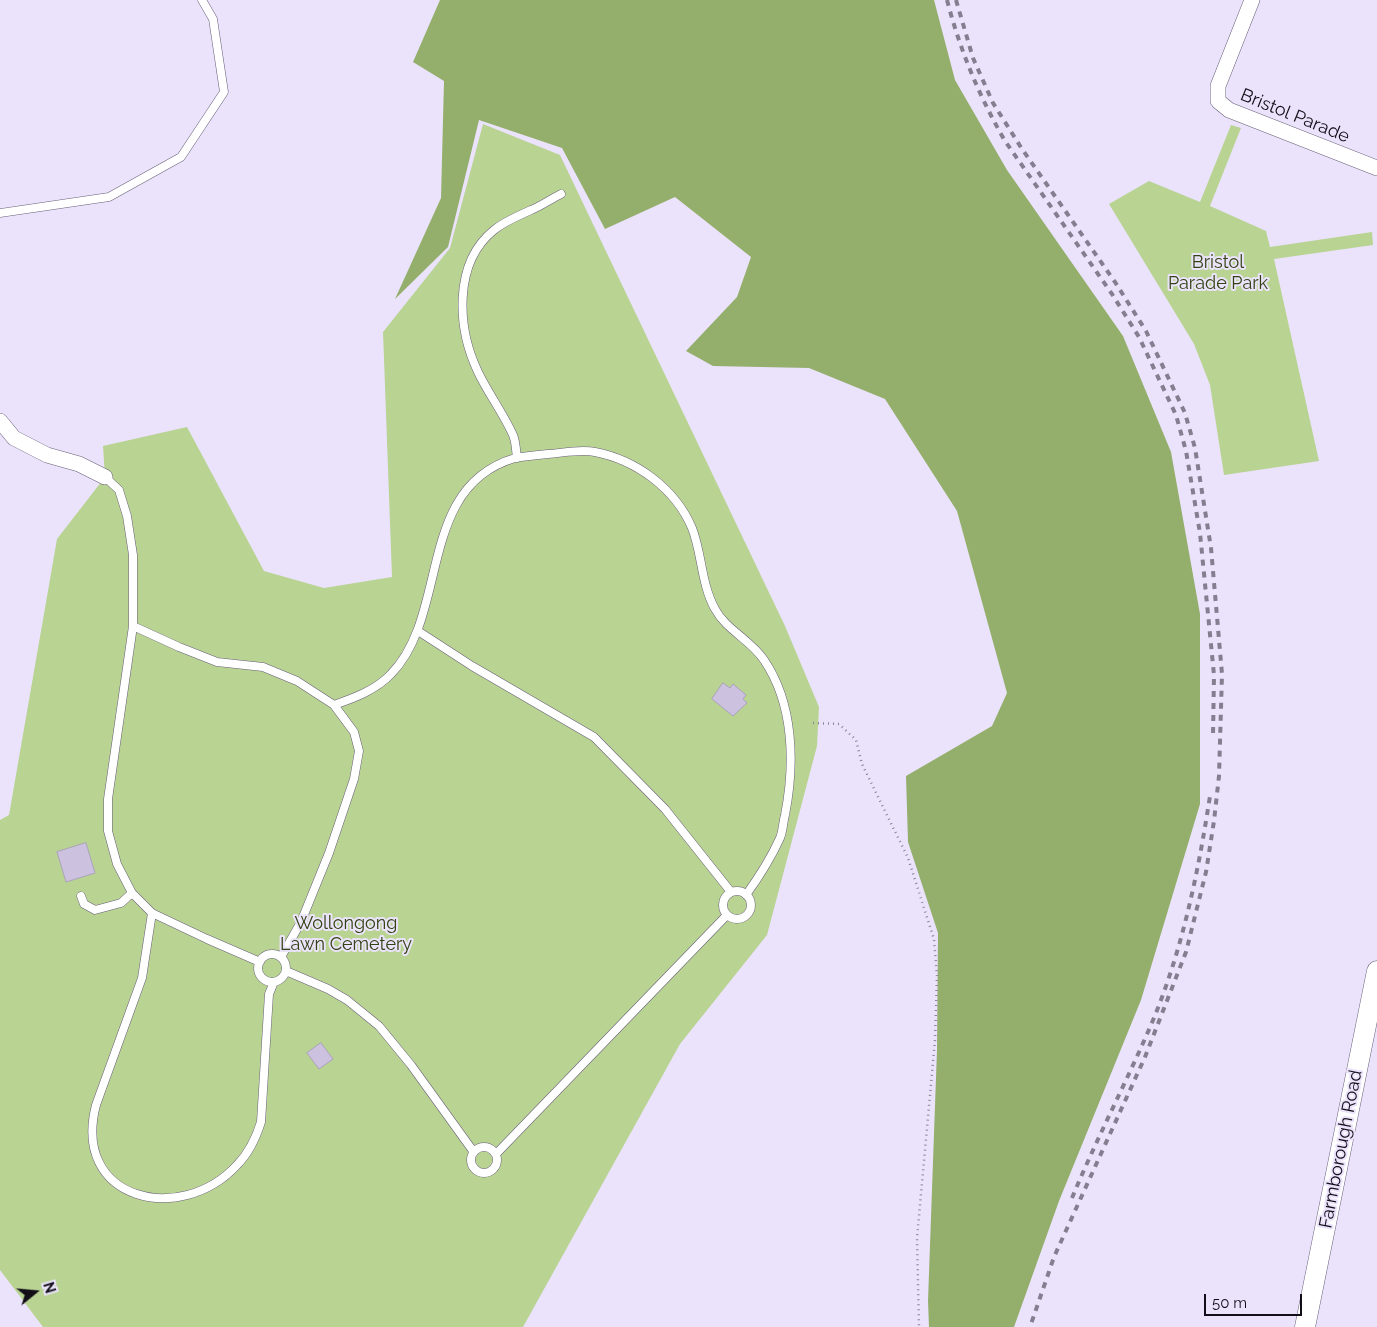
<!DOCTYPE html>
<html>
<head>
<meta charset="utf-8">
<style>
  body { margin:0 }
  #map { position:relative; width:1377px; height:1327px; overflow:hidden; background:#ebe3fb; font-family:Raleway,sans-serif }
  canvas { display:block }
  .north { position:absolute; left:10px; top:1267px; width:50px; height:50px; -webkit-text-stroke:4px #ebe3fb; paint-order:stroke; rotate:73deg; font-size:14px; font-weight:700; line-height:20px; text-align:center; color:#120e18 }
  .north::after { content:''; display:block; margin:auto; width:18px; height:22px; background:#120e18; clip-path:polygon(50% 0,100% 100%,50% 72%,0 100%) }
  .scale { position:absolute; left:1204px; top:1294px; width:98px; height:22px; box-sizing:border-box; border:2px solid #120e18; border-top:0; padding-left:6px; font-size:15px; line-height:18px; white-space:nowrap; color:#120e18; -webkit-text-stroke:4px #ebe3fb; paint-order:stroke }
</style>
</head>
<body>
<div id="map">
<canvas width="1377" height="1327"></canvas>
<div class="north">N</div>
<div class="scale">50 m</div>
</div>
<script>
const ctx = document.querySelector('canvas').getContext('2d');
ctx.lineJoin = 'round';
function paint(path, color) { ctx.fillStyle = color; ctx.fill(path, 'evenodd'); }
function stroke(path, color, width, dash) { ctx.strokeStyle = color; ctx.lineWidth = width; ctx.lineCap = dash ? 'butt' : 'round'; ctx.setLineDash(dash || []); ctx.stroke(path); }
function drawText(font, color, halo, rows, align = 'center') {
  ctx.font = font + ' Raleway,sans-serif'; ctx.lineWidth = 4; ctx.setLineDash([]); ctx.textBaseline = 'middle'; ctx.strokeStyle = halo; ctx.fillStyle = color; for (const [text, x, y, turn = 0] of rows) {
    ctx.save(); ctx.translate(x, y); ctx.rotate((+turn || 0) * Math.PI / 180); ctx.textAlign = isNaN(turn) ? turn : align; if (halo) ctx.strokeText(text, 0, 0); ctx.fillText(text, 0, 0); ctx.restore();
  }
}
const green = new Path2D(`
  M483,124l77,31 225,471 34,81 -2,39 -50,189 -87,109 -157,283h-480l-43,-57v-450l9,-5 48,-276 48,-62 -2,-31 84,-19 77,144 60,17 68,-11 -9,-245 67,-84z
  M1231,125l10,3 -31,78 56,25 4,16 102,-15 1,13 -99,14 45,202 -95,14 -14,-90 -16,-41 -85,-140 40,-23 51,21z`);
const forest = new Path2D(`
  M440,0h494l21,80 52,90 116,166 48,116 29,162v190l-59,196 -82,201 -45,126h-85l-1,-26 9,-251 1,-117 -30,-91 -2,-66 86,-50 15,-33 -50,-182 -72,-112 -76,-31 -96,-2 -27,-15 51,-54 14,-40 -76,-60 -70,32 -43,-81 -83,-28 -31,127 -53,52 46,-101 3,-117 -31,-19z`);
const building = new Path2D(`
  M723,683l7,5 3,-4 13,11 -3,4 4,4 -14,13 -21,-17z
  M86,843l9,30 -29,9 -9,-30z
  M321,1043l12,16 -14,10 -12,-16z`);
const path = new Path2D(`
  M813,723l26,1 17,16 6,24 46,94 26,81 3,37 -2,64 -18,198 2,89`);
const service = new Path2D(`
  M0,213l109,-16 72,-40 43,-65 -11,-73 -11,-19
  M517,458c-1,-7 -1,-16 -4,-23 -10,-22 -25,-42 -35,-63 -21,-44 -25,-109 16,-142 11,-9 24,-14 37,-20 10,-4 20,-11 30,-16
  M105,477l14,13 8,26 6,39v71l-25,173v32l9,33 15,29 20,20 55,26 53,23
  M133,626l46,21 38,15 46,5 34,14 37,24 20,27 5,19 -5,28 -25,74 -28,69 -20,35
  M418,631l54,35 122,71 71,72 66,83
  M334,705c20,-7 42,-15 57,-31 59,-60 25,-187 124,-216 10,-2 22,-3 33,-4 15,-1 32,-5 47,-2 41,8 80,36 97,76 10,25 9,56 23,81 11,21 36,31 49,51 30,44 31,104 21,155 -2,7 -2,16 -5,23 -9,20 -21,39 -34,57
  M723 905a14 14 0 1 1 28 0a14 14 0 1 1-28 0Z
  M81,896l3,8 11,6 26,-7 11,-10
  M152,913l-10,65 -46,127c-25,96 85,121 141,60 12,-12 19,-27 24,-43l8,-128 5,-12
  M258 968a14 14 0 1 1 28 0a14 14 0 1 1-28 0Z
  M286,971l42,18 19,11 32,26 32,39 62,86
  M471 1160a13 13 0 1 1 26 0a13 13 0 1 1-26 0Z
  M496,1154l231,-239`);
const minor = new Path2D(`
  M1252,0l-34,86v15l11,9 148,58
  M0,421l14,17 33,17 32,9 26,13`);
const tertiary = new Path2D(`
  M1305,1327l72,-356`);
const rail = new Path2D(`
  M947,0c13,50 32,96 58,141l107,153 27,43 37,78 10,36 14,82 14,142 -1,61
  M956,0l17,58 20,45 29,46 93,133 31,49 39,82 10,35 16,100 11,126 -3,102 -5,45 -8,51 -20,80 -41,105 -91,200 -24,70
  M1072,1198c24,-58 54,-115 79,-173 31,-73 47,-151 59,-229`);
const streetNames = [
  ["Bristol Parade",1295,116,22],
  ["Farmborough Road",1341,1149,-79]
];
const parkNames = [
  ["Bristol",1218,263],
  ["Parade Park",1218,284],
  ["Wollongong",346,924],
  ["Lawn Cemetery",346,945]
];
paint(green, '#b9d393');
paint(forest, '#94ae6c');
paint(building, '#ccc2df');
stroke(building, '#aca2be', 1);
stroke(service, '#685f78', 9);
stroke(minor, '#685f78', 16);
stroke(tertiary, '#685f78', 21);
stroke(path, '#8a8496', 2.5, [1, 4]);
stroke(service, '#fff', 8);
stroke(minor, '#fff', 15);
stroke(tertiary, '#fff', 20);
stroke(rail, '#847e90', 4, [6, 6]);
drawText('18px', '#120e18', '#ebe3fb', streetNames);
drawText('18px', '#324212', '#ebe3fb', parkNames);
</script>
</body>
</html>
